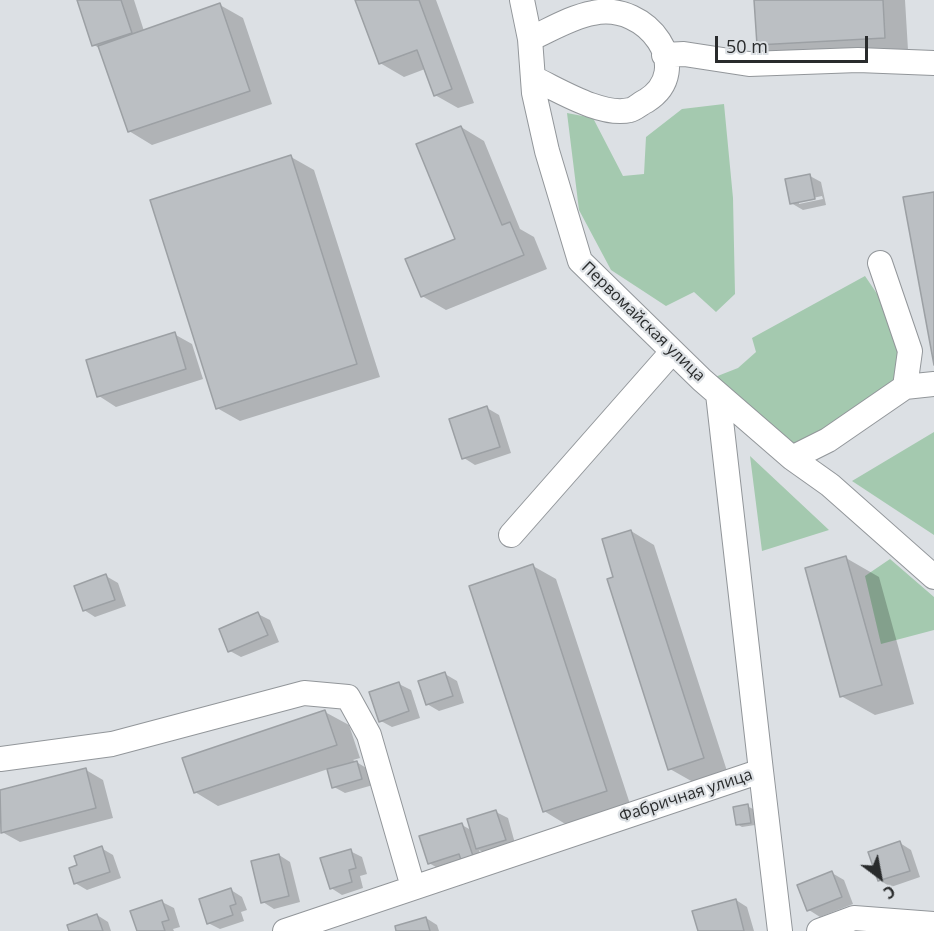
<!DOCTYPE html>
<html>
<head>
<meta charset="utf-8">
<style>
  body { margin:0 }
  #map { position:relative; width:934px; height:931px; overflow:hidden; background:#dce0e4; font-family:"Open Sans",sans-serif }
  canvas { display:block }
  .north { position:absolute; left:850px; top:847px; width:60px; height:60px; -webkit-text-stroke:4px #dce0e4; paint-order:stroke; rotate:148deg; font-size:16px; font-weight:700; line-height:24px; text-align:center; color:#292b2c }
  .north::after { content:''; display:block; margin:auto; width:21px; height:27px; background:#292b2c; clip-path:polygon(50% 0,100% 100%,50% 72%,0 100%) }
  .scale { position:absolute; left:715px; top:36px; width:153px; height:27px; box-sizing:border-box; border:3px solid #292b2c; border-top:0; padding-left:8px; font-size:18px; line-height:21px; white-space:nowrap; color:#292b2c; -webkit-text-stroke:4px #dce0e4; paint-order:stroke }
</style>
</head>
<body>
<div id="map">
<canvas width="934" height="931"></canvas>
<div class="north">С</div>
<div class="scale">50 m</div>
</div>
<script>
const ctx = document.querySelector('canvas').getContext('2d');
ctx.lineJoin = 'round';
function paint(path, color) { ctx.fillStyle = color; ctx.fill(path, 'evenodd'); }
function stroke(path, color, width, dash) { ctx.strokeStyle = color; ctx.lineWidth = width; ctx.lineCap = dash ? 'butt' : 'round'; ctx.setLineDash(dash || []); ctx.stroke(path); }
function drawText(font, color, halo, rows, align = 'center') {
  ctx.font = font + ' "Open Sans",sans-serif'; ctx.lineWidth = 4.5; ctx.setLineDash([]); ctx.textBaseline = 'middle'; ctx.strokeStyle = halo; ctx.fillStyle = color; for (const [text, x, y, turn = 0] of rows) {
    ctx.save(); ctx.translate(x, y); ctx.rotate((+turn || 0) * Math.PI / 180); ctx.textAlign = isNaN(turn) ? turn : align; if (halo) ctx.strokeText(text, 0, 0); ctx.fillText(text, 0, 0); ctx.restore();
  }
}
const green = new Path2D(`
  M724,104l9,94 2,96 -19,18 -22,-20 -28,14 -55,-36 -32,-60 -12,-97 26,5 30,58 21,-2 2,-37 36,-28z
  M865,276l23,34 21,59 -106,87 -88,-79 23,-9 18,-16 -4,-14z
  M934,432v103l-82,-54z
  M750,456l79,74 -67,21z
  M890,559l44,38v33l-53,14 -16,-68z`);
const shadow = new Path2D(`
  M78,0h56l10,31 76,-26 23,13 29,86 -120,41 -23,-14 -28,-82 -7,-4z
  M357,0h79l38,103 -16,5 -23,-13 -10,-26 -21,8 -24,-14z
  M756,0h149l3,50 -126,8 -24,-14z
  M461,127l23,14 36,88 14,8 13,32 -101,41 -24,-14 -15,-36 50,-20z
  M291,157l23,13 66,207 -140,44 -23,-13z
  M810,176l11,6 5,23 -23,5 -12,-7zM822,196l1,3 -24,5v-3z
  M174,334l18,10 11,35 -87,28 -17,-11z
  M487,408l12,7 12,38 -36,12 -11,-7z
  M631,531l23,14 73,226 -34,11 -23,-13 -55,-191z
  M846,558l33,19 35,127 -39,11 -34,-19z
  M533,566l23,13 74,225 -63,21 -23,-14z
  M106,576l12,7 8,23 -31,11 -11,-7z
  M258,614l12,6 9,22 -38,15 -11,-6z
  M445,674l12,7 7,22 -25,8 -12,-7z
  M399,684l12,6 9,28 -28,9 -11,-6z
  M325,712l24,13 11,33 -7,2 15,9 5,16 -28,8 -11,-6 -6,-18 -110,37 -23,-14z
  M86,770l17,10 10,38 -93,24 -18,-10 -2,-40z
  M747,806l6,3 2,16 -13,2 -5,-3z
  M496,812l12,6 8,29 -27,8 -10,-5 4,13 -42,7 -12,-7 33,-38 9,5z
  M900,843l11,7 9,27 -29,10 -12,-7z
  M101,848l12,7 8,23 -34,12 -12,-7 4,-17z
  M350,851l12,6 5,17 -7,2 3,12 -21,7 -11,-7z
  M279,855l11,7 10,40 -26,7 -11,-7z
  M832,873l12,7 9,24 -33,13 -11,-7z
  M231,890l11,7 5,13 -6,2 3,9 -24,8 -12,-6z
  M736,900l11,7 7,24h-54z
  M162,902l12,6 6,19 -7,2 1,2h-35z
  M97,915l11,7 3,9h-40z
  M426,918l11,7 2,6h-41z`);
const building = new Path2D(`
  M77,0h44l11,33 -40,13z
  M355,0h64l33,89 -18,7 -17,-46 -38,14z
  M754,0h129l2,38 -128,7z
  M220,3l30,88 -122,41 -30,-86z
  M461,126l41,99 8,-3 14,33 -103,42 -16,-38 50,-20 -39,-95z
  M291,155l66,209 -141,45 -66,-209z
  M810,174l5,25 -25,5 -5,-25z
  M934,192v173l-31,-168z
  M175,332l11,37 -89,28 -11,-37z
  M487,406l13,41 -38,12 -13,-40z
  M631,530l73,228 -36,12 -61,-191 6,-2 -11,-38z
  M846,556l36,129 -42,12 -35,-129z
  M533,564l74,227 -64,21 -74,-226z
  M106,574l9,26 -32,11 -9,-25z
  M258,612l10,23 -40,17 -9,-23z
  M445,672l8,24 -27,9 -8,-24z
  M399,682l10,29 -30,11 -10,-30z
  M325,710l12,35 -143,48 -12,-35z
  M357,761l5,18 -30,9 -5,-19z
  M86,768l10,40 -95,25 -1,-43z
  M748,804l3,19 -15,2 -3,-18z
  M496,810l10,30 -30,9 -9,-30z
  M462,823l11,33 -12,4 -2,-6 -31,10 -9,-28z
  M900,841l10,30 -32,10 -10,-29z
  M102,846l8,26 -36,12 -5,-16 8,-3 -3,-9z
  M351,849l5,19 -7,2 3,12 -22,7 -10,-31z
  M279,854l10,42 -28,7 -10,-42z
  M832,871l10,26 -35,14 -10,-26z
  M231,888l5,16 -6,2 3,9 -26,9 -8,-25z
  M736,899l8,32h-46l-6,-20z
  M162,900l7,20 -7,2 3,9h-28l-7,-20z
  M97,914l6,17h-34l-2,-6z
  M426,917l4,14h-34l-1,-5z`);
const minor = new Path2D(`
  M522,0l8,39 4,54 13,58 33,110 122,119 90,78 38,27 104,92
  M530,39c20,-9 41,-22 63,-26 55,-12 103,57 53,88 -5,2 -11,8 -16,9 -28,7 -71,-20 -95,-31
  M664,55l20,-1 65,10 109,-4 76,3
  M905,387l29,-3
  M792,458l36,-18 77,-53 5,-36 -30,-88
  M511,535l161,-183
  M0,759l112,-15 192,-51 44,4 21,38 44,152
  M761,771l19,160
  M285,931l476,-160 -43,-377
  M819,931l35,-13 80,6`);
const streetNames = [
  ["Первомайская улица",643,322,44],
  ["Фабричная улица",686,796,-18]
];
paint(green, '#a4c9af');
paint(shadow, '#0003');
paint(building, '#bbbfc3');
stroke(building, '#9ca0a4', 1.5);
stroke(minor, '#92969a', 26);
stroke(minor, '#fff', 24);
drawText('16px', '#292b2c', '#dce0e4', streetNames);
</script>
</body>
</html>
